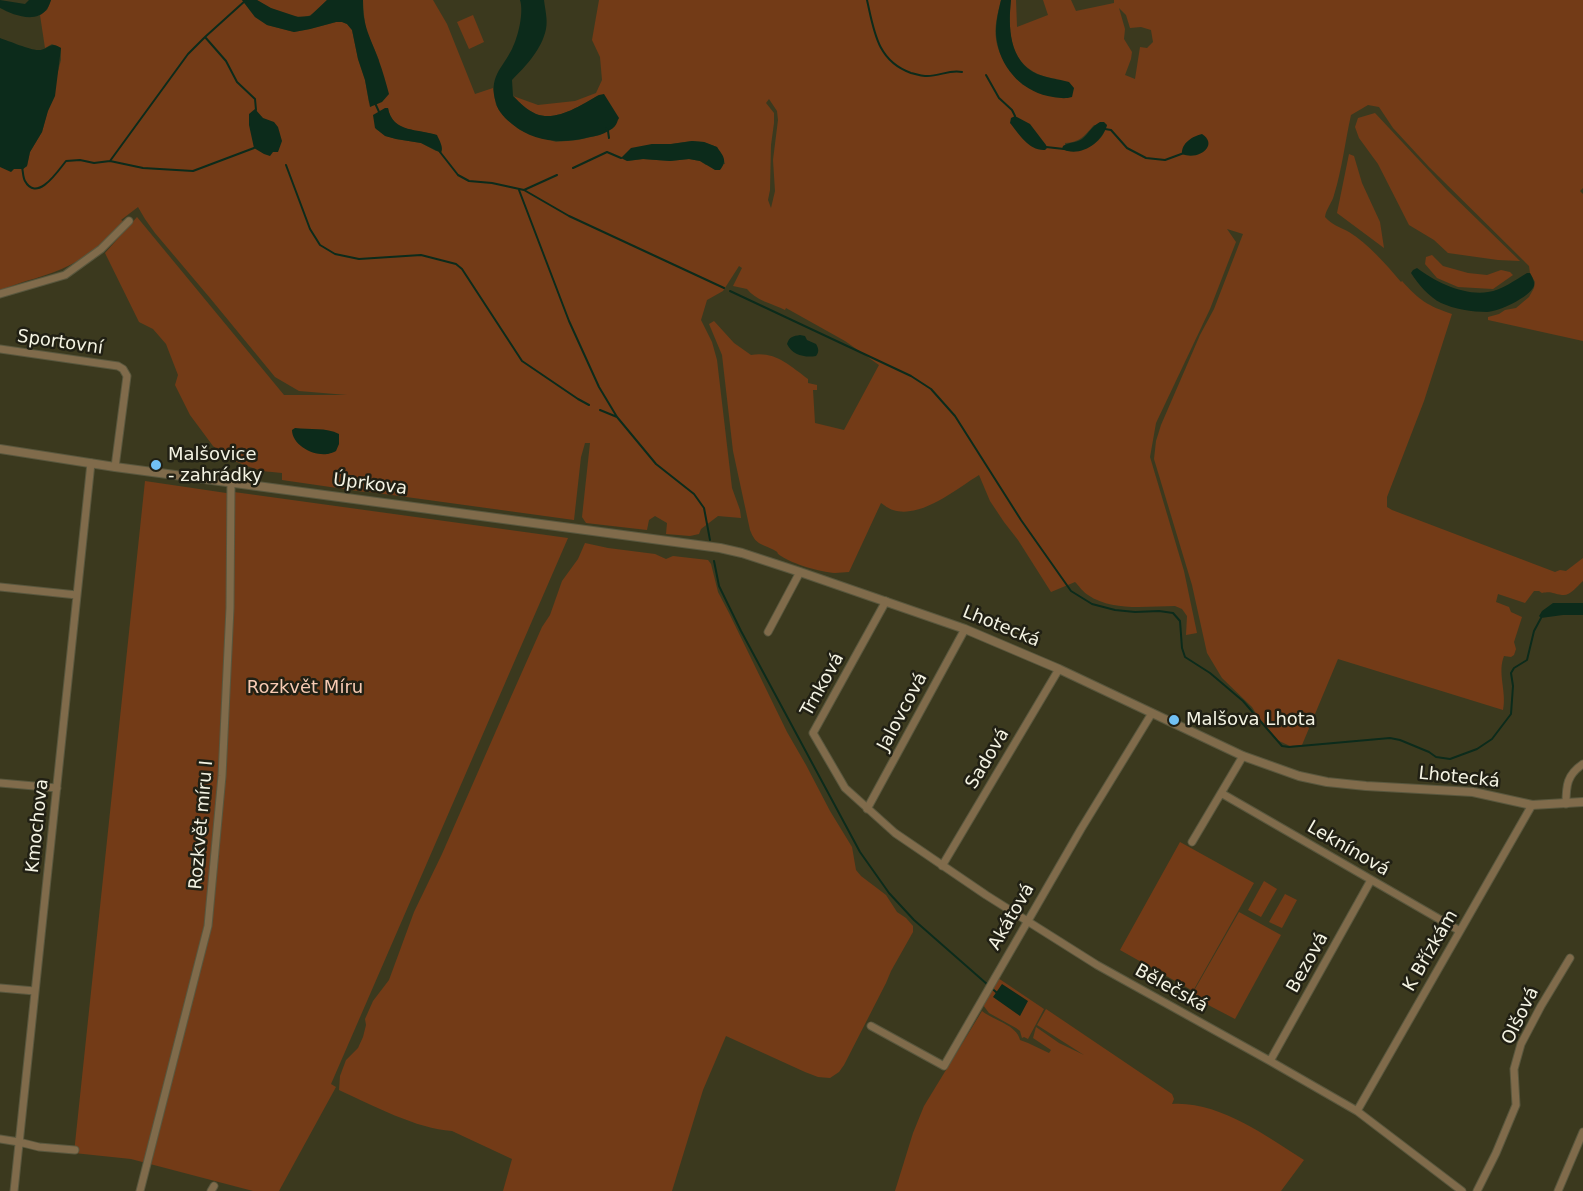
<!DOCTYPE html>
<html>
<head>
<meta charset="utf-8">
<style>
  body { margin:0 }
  canvas { display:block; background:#3b391e }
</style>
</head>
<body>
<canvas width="1583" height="1191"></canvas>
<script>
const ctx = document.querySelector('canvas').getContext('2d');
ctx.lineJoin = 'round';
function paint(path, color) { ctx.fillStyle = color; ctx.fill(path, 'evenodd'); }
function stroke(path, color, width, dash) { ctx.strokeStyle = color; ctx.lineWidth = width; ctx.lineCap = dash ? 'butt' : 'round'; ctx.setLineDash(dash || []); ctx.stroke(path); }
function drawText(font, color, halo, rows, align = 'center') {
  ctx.font = font + ' "DejaVu Sans",sans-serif'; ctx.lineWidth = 5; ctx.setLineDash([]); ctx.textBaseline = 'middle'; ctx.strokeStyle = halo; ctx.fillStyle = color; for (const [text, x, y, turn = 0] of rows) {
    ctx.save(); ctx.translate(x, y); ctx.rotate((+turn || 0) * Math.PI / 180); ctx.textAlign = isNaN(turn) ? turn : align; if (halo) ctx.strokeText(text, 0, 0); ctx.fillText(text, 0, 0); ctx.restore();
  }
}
const green = new Path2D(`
  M51,0h191l13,17 12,8 27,7 16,-3 26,-7h6l5,2 5,6 6,29 7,21 4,23 10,-43 -13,-30 -2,-15 -1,-15h70l14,24 28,70 18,-6 3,17 9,13 15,12 36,12 22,-2 22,-5 15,-9 -16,-31c-18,10 -42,27 -63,19 -9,-4 -16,-11 -23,-18l25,9 37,-4 21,-8 6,-13 -2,-23 -8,-17 7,-40h402c-3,12 -7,26 -5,39 2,17 15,34 27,46l34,-6c-45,-6 -50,-40 -46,-79h5l1,27 31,-12 -5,-15h28l5,11 38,-8v-3h469v188l-3,3 3,3v147l-95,-21v-3l11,-3 6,-4 11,-2 13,-11 5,-9 1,-6 -5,-9 -1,-7 -100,-99 -36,-39 -14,-21 -11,-2 -17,10c-6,27 -9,54 -17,80 -2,8 -8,14 -9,22 7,8 15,10 24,15 19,12 37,32 52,50l1,-1c17,19 26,25 50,33l-28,87 -37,96v10l5,3 163,62 5,-2 6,1 17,-13v23c-6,5 -12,15 -21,14 -9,-1 -10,-4 -20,-2l-3,-2h-5l-9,12 -27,-9 -2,8 13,5 2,5 11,5 -8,25 2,7 -2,6 -3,2 -7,-1c-7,17 3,36 -1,54l-165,-51 -36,86 -12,1 -13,-6 -17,-20 -8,-13 -30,-29 -15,-25 -15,-68 -38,-126 2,-18 5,-16 39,-90 14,-26 29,-75 -16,-5 9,13 -26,67 -54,114 -6,34 34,114 13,62 -11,2 1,-19 -5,-7 -7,-3c-27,0 -62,6 -87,-11 -5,-3 -9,-9 -13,-13l-24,10 -33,-52 -14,-18 -14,-21 -11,-26c-23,14 -58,44 -86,35 -4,-1 -9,-5 -12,-7l-32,69c-5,0 -10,1 -14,1 -15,-1 -42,-9 -54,-17 -7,-5 0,-2 -7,-6 -14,-7 -18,-5 -24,-20l-17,-79 -11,-96 -13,-31 5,-3 20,22 17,12c24,-4 38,10 57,24v4l9,2v5h-4l2,33 29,7 35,-65 -34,-24 -59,-33 -1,2c-12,-6 -30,-10 -38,-21l-14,-3 9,-18 -3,-2 -16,25 -16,9 -6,20 11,22 5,18 15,128 8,22 1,8 -23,-2 -17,13 -2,5 -9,2 -24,-2 1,-11 -12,-7 -6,4 -2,10 -61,-7 -4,-6 8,-74h-5l-4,14 -7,63 -204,-28 -4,-3 -1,3 -83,-12v-7l-20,-2 -18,-6 -20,-9 -11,-10 -23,-31 -15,-30 3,-10 -12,-31 -13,-15 -14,-7 -34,-69 32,-36 147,178h63l-48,-4 -24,-14 -65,-79 -55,-65 -10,-14 -7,-12 -17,13 4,2c-18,18 -32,32 -55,43 -22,12 -48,15 -70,26v-126l23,4 4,-3 3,-14 12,-20 19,-72v-12l-9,-4 -7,4 -5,-33 7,-5zM1119,8l7,7 4,13 11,-1 10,3 2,12 -6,6 -7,-1 -5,32 -10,-4 6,-16 1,-7 -8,-13 1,-10zM769,99l8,12 1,9 -5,40 2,31 -4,17 -3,-8 2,-10 1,-45 3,-22v-10l-8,-10zM388,108c4,25 31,21 48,27l6,15 -6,1 -15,-8 -25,-4 -10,-3 -10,-7zM1094,125h13c-5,19 -22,27 -41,26l-1,-8c16,-1 19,-7 29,-18zM692,141l12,1 13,5 7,13 1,4 -19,1 -6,-4 -11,-2 -19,2 -27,-2 -16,2 25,-17h19z
  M257,0h70c-5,5 -12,14 -19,16 -16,4 -38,-7 -51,-16z
  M473,15l11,27 -15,7 -12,-27z
  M1375,113l72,77 73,71 -22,-1 -50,-7 -14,-13 -25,-15 -31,-61 -19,-26 -4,-11 3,-9z
  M1349,154l5,2 8,27 18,39 4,26 -47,-35z
  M1432,255l11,11 25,7 19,2 14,-5 9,2 3,3 -20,14 -35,-2 -21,-9 -12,-14 1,-7z
  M145,481l88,13 1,-2 334,46 -237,546 5,3 -57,104h-26l-122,-32 -57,-6z
  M585,543l23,5 47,6 11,5 7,-3 35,4 3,4 7,28 11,21 58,119 19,33 24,46 22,36 4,23 5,6 25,19 11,17 9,6 7,8v6l-22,39 -5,12 -42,82 -5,7 -9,6 -12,-1 -13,-5 -79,-36 -23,54 -31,101h-169l9,-32 -60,-28c-35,-2 -80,-26 -113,-41l1,-14 6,-16 12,-12 5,-11 3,-12 -1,-6 8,-18 16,-21 25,-68 28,-58 68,-155 32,-72 8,-12 12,-34 16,-22z
  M1180,842l74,41 -61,108 -73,-41z
  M1264,881l13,8 -16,28 -13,-7z
  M1285,894l12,6 -15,28 -13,-6z
  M1239,912l42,23 -46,84 -44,-23z
  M998,978l46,31 -16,30 -4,-2 -2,1 -2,-7 -4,-3 -27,-15 -6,-8z
  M1046,1009l126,85 2,5 -2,5c47,-3 94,32 132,56l-23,31h-386l18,-58 11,-27 58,-95c11,9 35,14 38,29l8,3 21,10 2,-3 -18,-12 3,-11 23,16 25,12 -47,-30z`);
const water = new Path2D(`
  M0,0l25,4 4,-4h22c-1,3 -2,6 -4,9 -11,15 -34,6 -47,-1z
  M242,0h15l14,8 27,9 12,-1 17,-16h36c-1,26 8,38 16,61 4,11 7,22 10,33l-7,8 -12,5 -5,-27 -7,-21 -6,-29 -5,-6 -5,-2h-6l-26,7 -16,3 -27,-7 -12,-8z
  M520,0h24c1,9 4,20 2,29 -4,20 -20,37 -34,51l1,16c7,7 14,14 23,18 21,8 45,-9 63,-19l5,-1 15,24c-2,3 -2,6 -4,8 -5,6 -17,10 -25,11 -27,7 -55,6 -78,-13 -6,-5 -14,-12 -16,-21 -8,-26 6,-34 16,-54 6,-12 12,-36 8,-49z
  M1001,0h10c-3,27 -2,61 26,74 10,4 21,5 32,8l5,6 -2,9c-7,2 -12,1 -19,0 -28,-4 -51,-26 -56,-55 -3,-14 1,-29 4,-42z
  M0,38c9,3 30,12 38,12 11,0 12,-10 23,-2l-6,48 -7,15 -6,21 -12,20 -3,14 -4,3h-9l-3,3 -11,-5z
  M385,108h3c4,25 32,21 49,27 2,5 7,12 4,18l-20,-10 -25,-4 -11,-3 -10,-8 -2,-13z
  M255,109l8,9 11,4 4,5 4,14 -4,11h-5l-3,4 -6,-2 -10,-6 -5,-23v-11z
  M1015,116l15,8 16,21 1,3 -2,2c-16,1 -26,-16 -35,-27l1,-5z
  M1100,122h4l3,3c-5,18 -27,33 -45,24l1,-3c6,-4 13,-3 19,-7 7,-6 10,-13 18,-17z
  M1202,134c17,11 -3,27 -20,20 -1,-11 11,-18 20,-20z
  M692,141l12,1 13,5c6,9 11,13 3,23h-5l-15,-9 -11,-2 -19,2 -27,-2 -16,2 -6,-3 10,-10 21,-4h19z
  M1417,268c18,14 48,28 71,24 14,-2 27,-12 39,-19h3c2,4 5,8 4,13 -4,11 -36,26 -47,26 -15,0 -33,-3 -46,-9 -12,-6 -23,-19 -30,-30l2,-3z
  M800,335l5,1 2,4 9,4c3,5 3,8 0,12 -11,2 -24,-1 -29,-12 2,-7 6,-8 13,-9z
  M295,428c15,2 31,-1 44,6v10l-3,7c-2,1 -7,3 -9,3 -14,2 -35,-9 -35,-24z
  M1553,603h30v12h-20l-22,3 -2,-2 3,-5z
  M1002,984l26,17 -8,15 -27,-19z`);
const stream = new Path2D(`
  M246,0l-41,37 21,24 11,21 18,17 1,11
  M867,0c7,31 10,61 44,73 5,1 9,3 14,3 14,1 24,-7 37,-4
  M986,75l13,23 13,12 3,6
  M375,103l5,11
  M606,128l2,3 1,7
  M1105,129l6,1 16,18 19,10 19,2 19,-7
  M1046,147l18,2
  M440,152l18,23 11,6 23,2 32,7 45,26 155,72
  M110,161l78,-107 17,-17
  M286,165l24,64 10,16 15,9 24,5 62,-4 35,9 6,5 60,92 56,38 11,6
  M22,167c1,4 1,11 3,14 12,22 33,-10 41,-20l14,-1 14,3 16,-2 33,7 50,3 61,-23
  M573,168l34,-16 14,6
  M519,190l50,131 30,66 18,30 39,47 38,30 10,14 6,32
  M524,190l33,-15
  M730,291l181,85 20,13 24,27 66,104 50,71 21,13 23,6 20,2 24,-1 14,2 7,8 2,27 3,9 25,16 33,28 39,45 7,1 101,-9 10,2 29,12 7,5 14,2 27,-10 15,-10 19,-25 2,-28 -2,-13 3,-5 13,-8 7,-29 7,-13
  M600,410l17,7
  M714,561l5,25 22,45 119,221 29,41 25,27 82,72`);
const minor = new Path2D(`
  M0,294l65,-19 36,-26 28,-28
  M0,349l118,17 5,3 4,7 -12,91
  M0,587l77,8
  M886,601l-73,132 32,55 50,45 91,62 111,70 173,96 87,50 105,80
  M768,632l32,-60
  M0,783l57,5
  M1221,793l239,138
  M1566,804c0,-19 1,-29 17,-40
  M867,809l98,-180
  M1192,842l51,-86
  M942,866l117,-197
  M0,988l35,3
  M871,1026l73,40 137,-237 71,-116
  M1270,1061l101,-181
  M1357,1111l175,-306
  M0,1139l19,3 20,5 36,3
  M14,1191l77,-728
  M140,1191l68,-265 14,-150 8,-168 1,-126
  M211,1191l3,-5
  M1477,1191l19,-38 20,-48 -2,-36 7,-25 20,-38 29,-48
  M1558,1191l25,-59`);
const tertiary = new Path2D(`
  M0,449l115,18 605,81 22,5 58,19 165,57 94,40 184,87 56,20 28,6 39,4 107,6 59,13 51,-3`);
const markers = [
  [156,465,6,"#71c1f5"],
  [1174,720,6,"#71c1f5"]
];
const streetNames = [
  ["Sportovní",60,343,8],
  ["Úprkova",370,485,7],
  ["Lhotecká",1001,627,22],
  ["Trnková",823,685,-61],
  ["Jalovcová",903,712,-62],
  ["Sadová",988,759,-59],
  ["Lhotecká",1459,778,6],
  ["Rozkvět míru I",202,825,-85],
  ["Kmochova",38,826,-84],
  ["Leknínová",1348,849,30],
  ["Akátová",1012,917,-60],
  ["K Břízkám",1431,951,-60],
  ["Bezová",1308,963,-61],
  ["Bělečská",1171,989,29],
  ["Olšová",1521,1016,-64]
];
const poiNames = [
  ["Malšovice",168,455],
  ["- zahrádky",168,476],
  ["Malšova Lhota",1186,720]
];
const parkNames = [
  ["Rozkvět Míru",305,688]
];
paint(green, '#733b17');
paint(water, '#0c2b1b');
stroke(stream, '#0c2b1b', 2);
stroke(minor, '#59573e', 9);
stroke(tertiary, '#59573e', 10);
stroke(minor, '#806b4b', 7);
stroke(tertiary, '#806b4b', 8);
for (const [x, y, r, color] of markers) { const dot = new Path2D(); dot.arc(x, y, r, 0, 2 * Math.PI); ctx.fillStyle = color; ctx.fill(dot); stroke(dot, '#212014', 2); }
drawText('18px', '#f4f3e3', '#212014', streetNames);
drawText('18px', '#f4f3e3', '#212014', poiNames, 'left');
drawText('18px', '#f7cab3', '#212014', parkNames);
</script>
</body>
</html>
